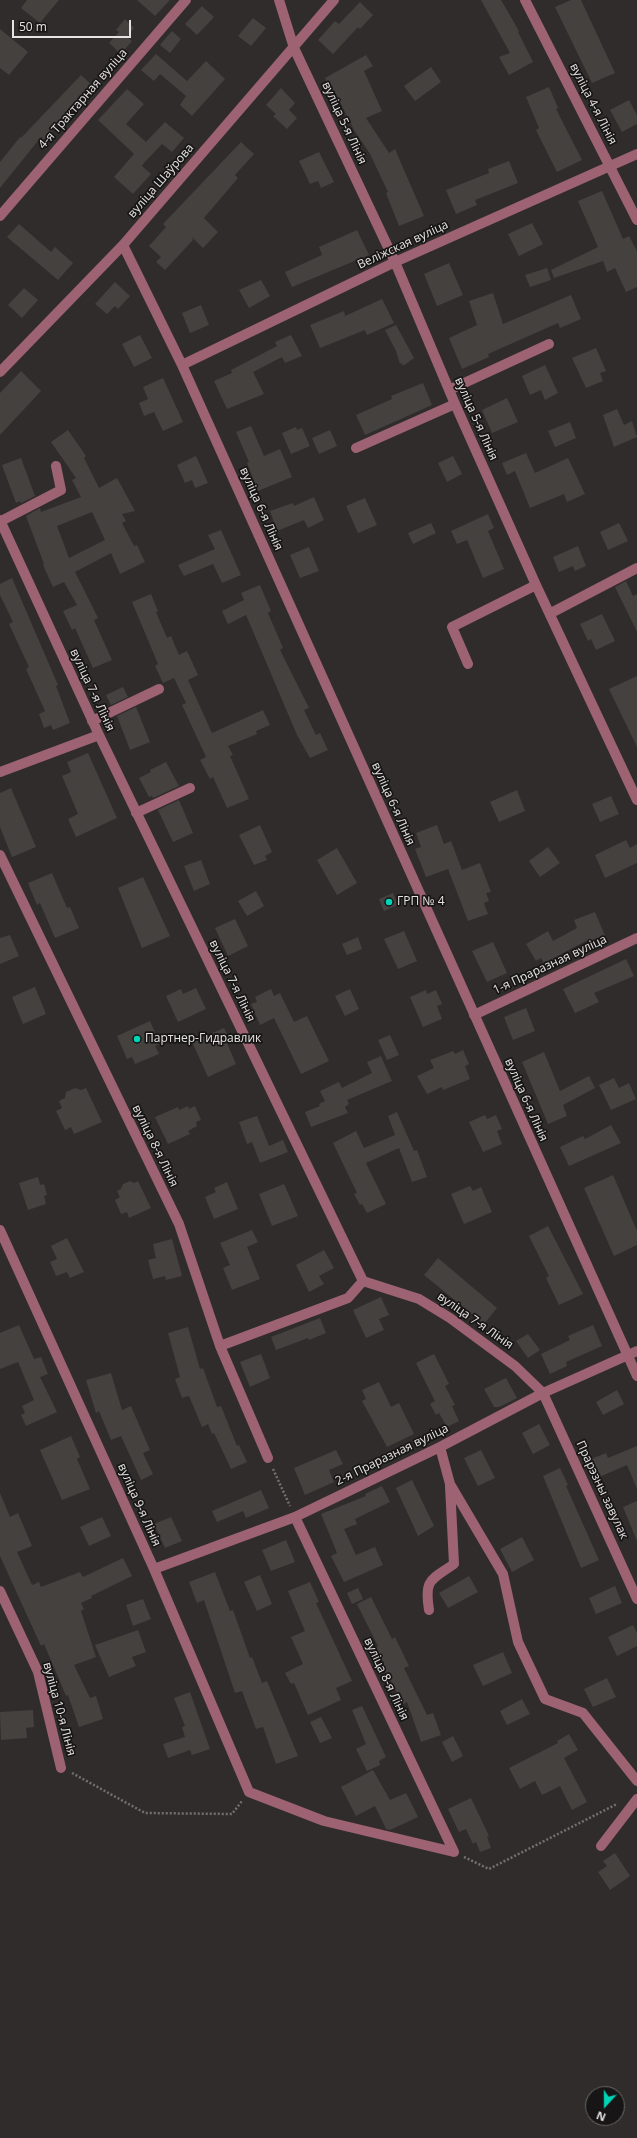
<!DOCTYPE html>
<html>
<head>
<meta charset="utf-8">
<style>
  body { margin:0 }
  #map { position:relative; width:637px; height:2138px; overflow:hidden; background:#302c2c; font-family:"Open Sans",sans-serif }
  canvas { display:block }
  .north { position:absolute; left:585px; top:2086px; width:40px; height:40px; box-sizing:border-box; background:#171515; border:1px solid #6a6867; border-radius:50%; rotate:201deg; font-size:11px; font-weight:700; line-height:16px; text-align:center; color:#e6e4e3 }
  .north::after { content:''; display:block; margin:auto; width:14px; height:18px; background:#01d5b7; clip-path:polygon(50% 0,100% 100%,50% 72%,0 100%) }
  .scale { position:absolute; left:12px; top:20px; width:119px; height:18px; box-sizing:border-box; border:2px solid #e6e4e3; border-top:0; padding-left:5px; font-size:12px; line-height:14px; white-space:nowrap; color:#e6e4e3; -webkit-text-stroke:3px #171515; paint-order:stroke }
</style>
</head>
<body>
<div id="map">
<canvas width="637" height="2138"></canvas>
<div class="north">N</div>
<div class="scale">50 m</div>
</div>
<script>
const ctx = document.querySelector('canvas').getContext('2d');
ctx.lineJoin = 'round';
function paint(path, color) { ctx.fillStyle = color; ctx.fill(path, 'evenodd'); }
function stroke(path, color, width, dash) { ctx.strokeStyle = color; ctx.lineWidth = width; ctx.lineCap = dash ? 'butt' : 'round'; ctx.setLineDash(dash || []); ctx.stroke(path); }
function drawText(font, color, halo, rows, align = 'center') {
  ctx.font = font + ' "Open Sans",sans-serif'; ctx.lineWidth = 3.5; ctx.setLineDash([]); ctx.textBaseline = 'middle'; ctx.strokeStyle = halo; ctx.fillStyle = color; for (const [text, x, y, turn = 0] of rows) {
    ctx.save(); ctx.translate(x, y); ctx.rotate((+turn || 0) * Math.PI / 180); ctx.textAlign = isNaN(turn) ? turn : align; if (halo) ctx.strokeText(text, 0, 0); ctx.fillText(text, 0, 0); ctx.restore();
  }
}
const building = new Path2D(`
  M27,0h32l-19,23 -19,-15z
  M137,0h33l-15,16z
  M481,0h20l18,31 -1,1 15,30 -24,13 -10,-18 11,-4z
  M571,0h10l34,73 -23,10 -37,-76z
  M360,2l13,13 -13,14 -2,-2 -25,27 -15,-14 17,-19 4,3z
  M202,6l12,11 -17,18 -12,-11z
  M253,18l13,10 -15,18 -13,-10z
  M125,19l9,9 -7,9 5,4 -11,13 -12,-11 10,-11 -3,-2z
  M0,29l28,23 -19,23 -9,-7z
  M172,31l9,8 -11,14 -10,-8z
  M156,54l31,27 19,-20 19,18 -33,37 -12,-11 6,-9 -26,-22 -6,7 -13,-11z
  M366,55l7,11 -9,5 18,40 -16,7 23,35 6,-4 29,67 -25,10 -13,-33 2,-1 -18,-38 -16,-24 -20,-40 -2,2 -7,-14z
  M431,67l10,15 -26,19 -11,-15z
  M81,75l13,12 -50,53 -3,-3 -41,51v-26l20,-25 1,1z
  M549,87l9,21 -2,1 26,51 -25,12 -21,-42 3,-2 -13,-31z
  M281,88l14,15 -6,7 8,8 -10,11 -14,-13 3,-2 -10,-9z
  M127,89l17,15 -18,20 20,18 19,-20 19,16 -12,14 -10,-8 -18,19 -2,3 9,8 -18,20 -19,-17 20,-23 -36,-34z
  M629,100l8,15v9l-15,8 -12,-22z
  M241,142l13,12 -19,21 3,3 -34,40 14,14 -15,16 -11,-11 1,3 -28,30 -9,-8 5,-5 -12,-11 17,-19 -3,-3z
  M319,152l15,30 -13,6 -3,-7 -8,3 -11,-23z
  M509,161l9,22 -43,17 2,5 -21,9 -10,-24 43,-17 -1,-4z
  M602,191l21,48 6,-3 8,15v36l-11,5 -11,-24 -8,4 -4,-11 -49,17 -3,-8 47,-23 -20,-46z
  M532,223l11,21 -24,12 -11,-22z
  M19,224l32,28 4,-5 18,16 -15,17 -51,-43z
  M357,230l12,25 -77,32 -7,-15 37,-17 -3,-8z
  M449,263l14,32 -26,11 -13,-32z
  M547,268l4,12 -21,7 -5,-12z
  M261,280l9,16 -21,12 -10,-18z
  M115,282l15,14 -12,13 -3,-3 -8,8 -12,-10z
  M24,288l14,12 -16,18 -14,-13z
  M493,293l10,31 68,-29 10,24 -21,9 -2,-5 -70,31 1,3 -27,12 -13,-31 28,-13 -8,-24z
  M382,299l12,24 -27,12 -2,-5 -45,18 -10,-23 34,-14 1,5z
  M201,305l8,20 -19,8 -8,-20z
  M396,325l18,33 -11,8 -1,-3 -2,1 -4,-13 -11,-21z
  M140,335l12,23 -18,9 -12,-23z
  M291,335l11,21 -17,7 -3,-6 -29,15 11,22 -37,15 -13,-28 18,-8 -1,-3 46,-24 -2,-4z
  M596,348l10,23 -6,2 3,8 -17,7 -14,-30z
  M545,365l13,28 -13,7 -4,-10 -11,5 -8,-19z
  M21,371l20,20 -41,44v-42z
  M163,378l20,44 -20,9 -9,-19 -10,4 -5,-13 9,-4 -5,-12z
  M423,383l9,22 -67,30 -9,-20 36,-16 -1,-3z
  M507,398l11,24 -26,11 -10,-23z
  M617,409l7,16 8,-4 5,16 -23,10 -11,-32z
  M570,422l6,16 -21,9 -7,-16z
  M251,426l13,30 16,-7 12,28 -34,14 -11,-28 2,-1 -13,-30z
  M296,427l1,3 5,-2 8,18 -19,8 -9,-21z
  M68,430l18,26 -2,2 15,30 18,-10 18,33 -13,3 4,7 -4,2 12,23 3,-1 8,17 -25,12 -9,-21 -36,19 23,46 -4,2 18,40 -19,8 -18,-40 -3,2 -9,-19 14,-6 -13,-23 -11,5 -10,-22 1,-1 -18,-48 14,-8 1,4 40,-15 -9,-17 4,-2 -25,-36zM92,512l13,28 -36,18 -12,-32z
  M330,430l7,16 -18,8 -7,-16z
  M526,453l9,20 33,-15 17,36 -18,8 -3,-8 -34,14 -15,-37 -8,4 -5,-12z
  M196,456l12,27 -13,5 -3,-8 -7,3 -8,-18z
  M453,456l9,18 -15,8 -9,-19z
  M21,458l14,38 -14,7 -1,-2 -4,2 -14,-38z
  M314,497l10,23 -16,8 -4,-8 -27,11 -7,-20 23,-8 1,3z
  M365,498l12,27 -19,8 -12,-27z
  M488,514l6,14 -6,3 16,38 -21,9 -16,-38 -10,4 -6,-13z
  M431,523l5,10 -23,11 -5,-11z
  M619,523l9,18 -20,9 -8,-18z
  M221,530l20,45 -19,8 -9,-19 -29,12 -6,-11 37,-16 -7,-14z
  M578,546l8,20 -11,5 -2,-5 -14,6 -6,-15z
  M309,547l10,24 -19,7 -10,-23z
  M12,578l46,107 -2,1 14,37 -17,7 -2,-5 -7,3 -5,-14 6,-3 -19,-42 3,-2 -20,-43 4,-2 -13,-27v-11z
  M626,581l7,15 4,-2v38l-22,-45z
  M260,585l11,26 -3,2 15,35 -3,2 29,58 -5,2 12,25 4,-2 8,17 -18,8 -13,-23 -51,-120 -18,9 -6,-13 22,-11 -3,-7z
  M151,594l7,17 -2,1 11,26 4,-2 8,19 8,-4 11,24 -10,5 24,53 51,-23 7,15 -14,6 1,3 -29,12 5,9 -3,1 19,43 -22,9 -14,-31 -3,2 -10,-19 6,-3 -24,-52 4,-2 -12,-25 -11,5 -8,-17 3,-2 -26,-62z
  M602,614l13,27 -19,9 -5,-11 -3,2 -8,-17z
  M637,676v71l-28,-58z
  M123,687l5,10 -17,8 -5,-10z
  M136,707l14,35 -20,8 -13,-34z
  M88,753l29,65 -41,19 -8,-18 10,-5 -16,-38 9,-4 -4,-10z
  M166,762l13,24 -26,12 -1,-2 -3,1 -10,-19 12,-6 -1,-2z
  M11,788l25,59 -24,10 -12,-30v-34z
  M517,790l8,21 -26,11 -9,-20z
  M611,796l8,18 -19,8 -8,-18z
  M179,800l14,33 -20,9 -15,-32z
  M260,825l12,27 -7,4 2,4 -13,5 -15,-30z
  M437,825l7,19 7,-3 11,29 18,-7 11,29 -5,1 3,8 -5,2 4,11 -20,7 -20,-52 -22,8 -11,-28 6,-2 -5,-14z
  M626,840l4,8 7,-4v19l-32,15 -10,-23z
  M548,847l12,16 -20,14 -11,-16z
  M337,848l20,35 -20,12 -20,-35z
  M201,860l9,24 -16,7 -10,-25z
  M52,873l15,35 3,-1 9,21 -24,10 -15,-35 -3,2 -9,-22z
  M143,877l27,59 -28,12 -24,-60z
  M256,891l8,15 -17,10 -9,-15z
  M393,893l5,12 -14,6 -5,-12z
  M595,912l11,26 -16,6 -2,-4 -27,14 3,5 -17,10 -6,-11 -5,3 -10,-17 22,-13 5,10 24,-13 -3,-8z
  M235,919l13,27 -20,10 -13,-28z
  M404,931l13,30 -19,8 -14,-30z
  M10,935l9,21 -19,8v-26z
  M358,937l4,12 -15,6 -5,-11z
  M493,942l14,31 -20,9 -15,-31z
  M626,959l8,17 -40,17 5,9 -24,11 -12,-24z
  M35,987l11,27 -23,10 -11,-27z
  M196,988l10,21 -28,13 -12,-26 15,-7 2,5z
  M271,989l3,7 6,-3 14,29 13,-6 22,45 -28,13 -27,-56 -14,7 -9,-21 6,-2 -2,-5z
  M350,989l9,20 -14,7 -10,-20z
  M426,990l1,4 9,-4 6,14 -5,2 5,13 -19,8 -13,-30z
  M526,1008l9,23 -22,9 -9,-23z
  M150,1021l10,23 -5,2 4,8 -24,10 -3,-7 -5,2 -10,-23z
  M224,1028l7,14 -4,1 9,21 -28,13 -16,-35z
  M390,1035l9,20 -12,5 -9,-20z
  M463,1050l6,14 -4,2 5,13 -27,11 -1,-3 -15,7 -10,-18 17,-8 -4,-8 23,-9 2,3z
  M544,1052l16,39 29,-15 6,12 -32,17 4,11 -19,8 -26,-62z
  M381,1056l11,25 -45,19 2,4 -4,3 3,6 -37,14 -6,-15 15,-6 -1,-2 6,-3 -5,-10 19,-9 3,6 30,-15 -5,-11z
  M614,1078l5,10 10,-5 7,16 -25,11 -12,-25z
  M75,1088l6,2 5,-2 16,34 -28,12 -3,-7 -6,3 -9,-19 6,-3 -3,-7 6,-3 1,-6z
  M188,1106l1,3 6,-3 6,14 -5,2 1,4 -9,5 2,3 -22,10 -13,-27 23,-10 1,3z
  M397,1112l17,39 3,-1 10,27 -15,5 -13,-34 -33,15 20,41 -19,9 -5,-9 -2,1 -6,-11 3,-1 -24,-50 23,-12 8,17 31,-13 -7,-19z
  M485,1115l2,4 9,-4 6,14 -5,2 5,13 -19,8 -14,-30z
  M257,1116l12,30 14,-6 5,12 -28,11 -8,-21 -5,2 -8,-22z
  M611,1125l10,18 -52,23 -9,-19 23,-11 2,3z
  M613,1175l24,56v14l-23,11 -30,-68z
  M38,1177l2,8 4,-1 3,11 -3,1 2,8 -18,6 -9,-27z
  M130,1181l4,2 4,-2 13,27 -22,10 -2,-6 -6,2 -6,-14 5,-3 -3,-6 4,-2 2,-5z
  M227,1182l11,27 -24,10 -9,-22 11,-5 -2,-4z
  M284,1184l14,32 -26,10 -13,-32z
  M470,1186l3,5 8,-4 11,25 -28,12 -13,-30z
  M548,1226l35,68 -24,11 -13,-27 3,-2 -20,-40z
  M252,1230l6,12 -11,5 13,32 -28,11 -9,-22 7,-3 -10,-22z
  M67,1238l17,34 -14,6 -3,-6 -11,4 -6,-14 7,-3 -6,-13z
  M172,1239l10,37 -16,4 -1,-4 -12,3 -5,-19 8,-2 -3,-14z
  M324,1250l10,18 -15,8 5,8 -15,8 -13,-27z
  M438,1258l59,50 -13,16 -60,-49z
  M381,1297l8,18 -10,4 5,11 -18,8 -13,-28z
  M320,1318l6,15 -17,7 -1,-2 -32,12 -5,-13z
  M19,1325l15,34 7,-2 7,17 -8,3 17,35 -31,14 -5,-11 4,-2 -3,-7 12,-6 -16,-38 -18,7v-36z
  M593,1325l9,21 -36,16 1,4 -17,8 -9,-20 29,-14 -2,-4z
  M188,1327l12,42 3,-1 14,39 4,-1 16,40 2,-1 8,17 -16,7 -17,-36 -2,1 -4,-10 -6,3 -13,-31 -7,2 -7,-19 5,-2 -12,-44z
  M528,1334l12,16 -12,8 -12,-17z
  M261,1354l9,24 -20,9 -10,-25z
  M434,1354l15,30 -4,2 10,19 -3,1 7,15 -12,6 -8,-14 -3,2 -6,-11 5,-3 -19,-38z
  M111,1373l11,37 9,-4 19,44 -7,3 10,21 -12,6 -20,-44 -10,4 -12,-29 -3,2 -10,-33z
  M506,1378l11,20 -18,9h-5l-10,-18z
  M379,1382l12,25 8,-4 15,31 -27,13 -25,-46 4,-2 -4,-9z
  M617,1390l7,14 -21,11 -7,-13z
  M539,1424l11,21 -17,9 -11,-21z
  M71,1436l9,21 -3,2 13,30 -28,11 -22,-50z
  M637,1446v43l-10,-24 -30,13 -8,-18 17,-7 2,5z
  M336,1450l7,14 -14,6 5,12 -29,13 -11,-27z
  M481,1450l14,28 -17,8 -14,-28z
  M560,1468l8,17 -2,1 33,74 -18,8 -38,-92z
  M412,1480l22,46 -16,10 -22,-48z
  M382,1486l8,16 -35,17 2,5 -13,5 12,26 19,-8 8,18 -39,17 -13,-26 6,-3 -16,-39 45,-18 -1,-2z
  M261,1490l8,18 -23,10 -3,-7 -26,11 -5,-11z
  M0,1493l10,24 8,-4 14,33 -15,6 15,33 7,-3 2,5 39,-15 3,5 40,-19 9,18 -41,20 1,2 -11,5 3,6 -3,2 15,46 -22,8 16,33 6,-2 7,23 -24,8 -11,-32 -2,1 -22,-52 -3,2 -41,-90z
  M637,1501v40l-14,-34z
  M102,1517l9,19 -22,10 -9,-19z
  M171,1517l11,24 -17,7 -11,-24z
  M522,1537l12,23 -22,12 -12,-23z
  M286,1540l9,22 -24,9 -9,-21z
  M215,1572l15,39 3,-1 17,48 2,-1 10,26 5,-2 31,75 -22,8 -13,-37 -7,2 -14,-38 -7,2 -31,-93 -7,3 -8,-21z
  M260,1575l12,29 -15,7 -13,-29z
  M469,1576l9,16 -30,16 -9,-15z
  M310,1582l9,20 -3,1 36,78 -16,7 5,12 -33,15 -14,-32 -3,1 -6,-11 18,-9 -12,-27 14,-6 -17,-40z
  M615,1586l7,17 -26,11 -7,-16z
  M358,1588l5,11 -11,5 -5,-11z
  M371,1597l21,42 3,-2 14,29 -5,2 23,47 6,-2 8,22 -20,7 -14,-40 -4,2 -20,-37 -10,-19 5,-2 -21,-42z
  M143,1599l8,20 -18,7 -7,-21z
  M633,1625l4,8v13l-20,10 -9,-19z
  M138,1630l8,22 -14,5 4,9 -27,11 -14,-32z
  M503,1652l9,21 -29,13 -10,-21z
  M607,1678l9,19 -23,10 -9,-18z
  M190,1692l20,57 -18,6 -2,-5 -22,8 -5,-14 22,-7 -3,-10 3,-1 -11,-28z
  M522,1699l8,15 -23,11 -7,-14z
  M362,1706l24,51 -7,4 1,4 -13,6 -11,-22 10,-5 -14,-34z
  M33,1710l1,17 -8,1 1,10 -26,2 -1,-28z
  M321,1717l11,21 -12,5 -10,-21z
  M569,1734l9,16 -14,8 23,44 -15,8 -12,-24 -18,9 -7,-14 -15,8 -11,-21 49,-25 -1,-2z
  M453,1736l10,20 -11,6 -10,-20z
  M373,1770l17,30 16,-7 12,24 -28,13 -4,-1 -11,-23 -19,10 -15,-29z
  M471,1798l18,38 -2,1 4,11 -11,4 -4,-10 -3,2 -7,-15 -7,3 -11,-23z
  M615,1853l15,23 -20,14 -12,-18 9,-6 -4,-5z`);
const path = new Path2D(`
  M273,1469l17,37
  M72,1773l73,40 87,1 10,-13
  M464,1857l25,12 128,-65`);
const minor = new Path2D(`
  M279,0l15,48 101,214 60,142 81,181 101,215
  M525,0l112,220
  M0,216l186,-216
  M123,245l59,120 455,1011
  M182,365l213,-103 242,-108
  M0,372l123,-127 211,-245
  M449,390l100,-46
  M356,448l99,-44
  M0,520l99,215 264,546 56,18 31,19 65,48 28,27 94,206
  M1,521l60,-31 -5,-24
  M551,613l86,-45
  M468,664l-16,-37 84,-42
  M92,721l67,-32
  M0,772l99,-37
  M136,813l54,-25
  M0,855l179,369 41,122 48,112
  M474,1015l163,-77
  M0,1230l154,339 95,223 75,29 130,31
  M220,1346l128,-48 15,-17
  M440,1447l10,37 53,90 15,68 27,57 38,14 54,68
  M295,1517l159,335
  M154,1569l141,-52 145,-70 103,-54 94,-42
  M0,1591l38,81 23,96
  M429,1610c-5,-31 2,-30 25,-46l-4,-78
  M601,1846l36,-47`);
const markers = [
  [389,902,4,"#01d5b7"],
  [137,1039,4,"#01d5b7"]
];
const streetNames = [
  ["4-я Трактарная вуліца",83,99,-49],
  ["вуліца 4-я Лінія",593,104,63],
  ["вуліца 5-я Лінія",344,123,65],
  ["вуліца Шаўрова",161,181,-49],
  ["Веліжская вуліца",403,245,-25],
  ["вуліца 5-я Лінія",476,419,66],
  ["вуліца 6-я Лінія",261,509,66],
  ["вуліца 7-я Лінія",92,690,65],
  ["вуліца 6-я Лінія",393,804,66],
  ["1-я Праразная вуліца",550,965,-25],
  ["вуліца 7-я Лінія",232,981,64],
  ["вуліца 6-я Лінія",526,1100,66],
  ["вуліца 8-я Лінія",155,1146,64],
  ["вуліца 7-я Лінія",475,1321,35],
  ["2-я Праразная вуліца",392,1455,-26],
  ["Прарэзны завулак",602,1490,65],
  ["вуліца 9-я Лінія",139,1505,66],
  ["вуліца 8-я Лінія",386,1679,65],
  ["вуліца 10-я Лінія",59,1709,75]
];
const poiNames = [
  ["ГРП № 4",397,902],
  ["Партнер-Гидравлик",145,1039]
];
paint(building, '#44413f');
stroke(path, '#73706f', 2.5, [2, 2]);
stroke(minor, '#9d6372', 10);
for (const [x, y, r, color] of markers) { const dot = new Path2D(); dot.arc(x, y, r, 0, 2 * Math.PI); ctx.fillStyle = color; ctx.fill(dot); stroke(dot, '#171515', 1.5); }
drawText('12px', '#e6e4e3', '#171515', streetNames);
drawText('12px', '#e6e4e3', '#171515', poiNames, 'left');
</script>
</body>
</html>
